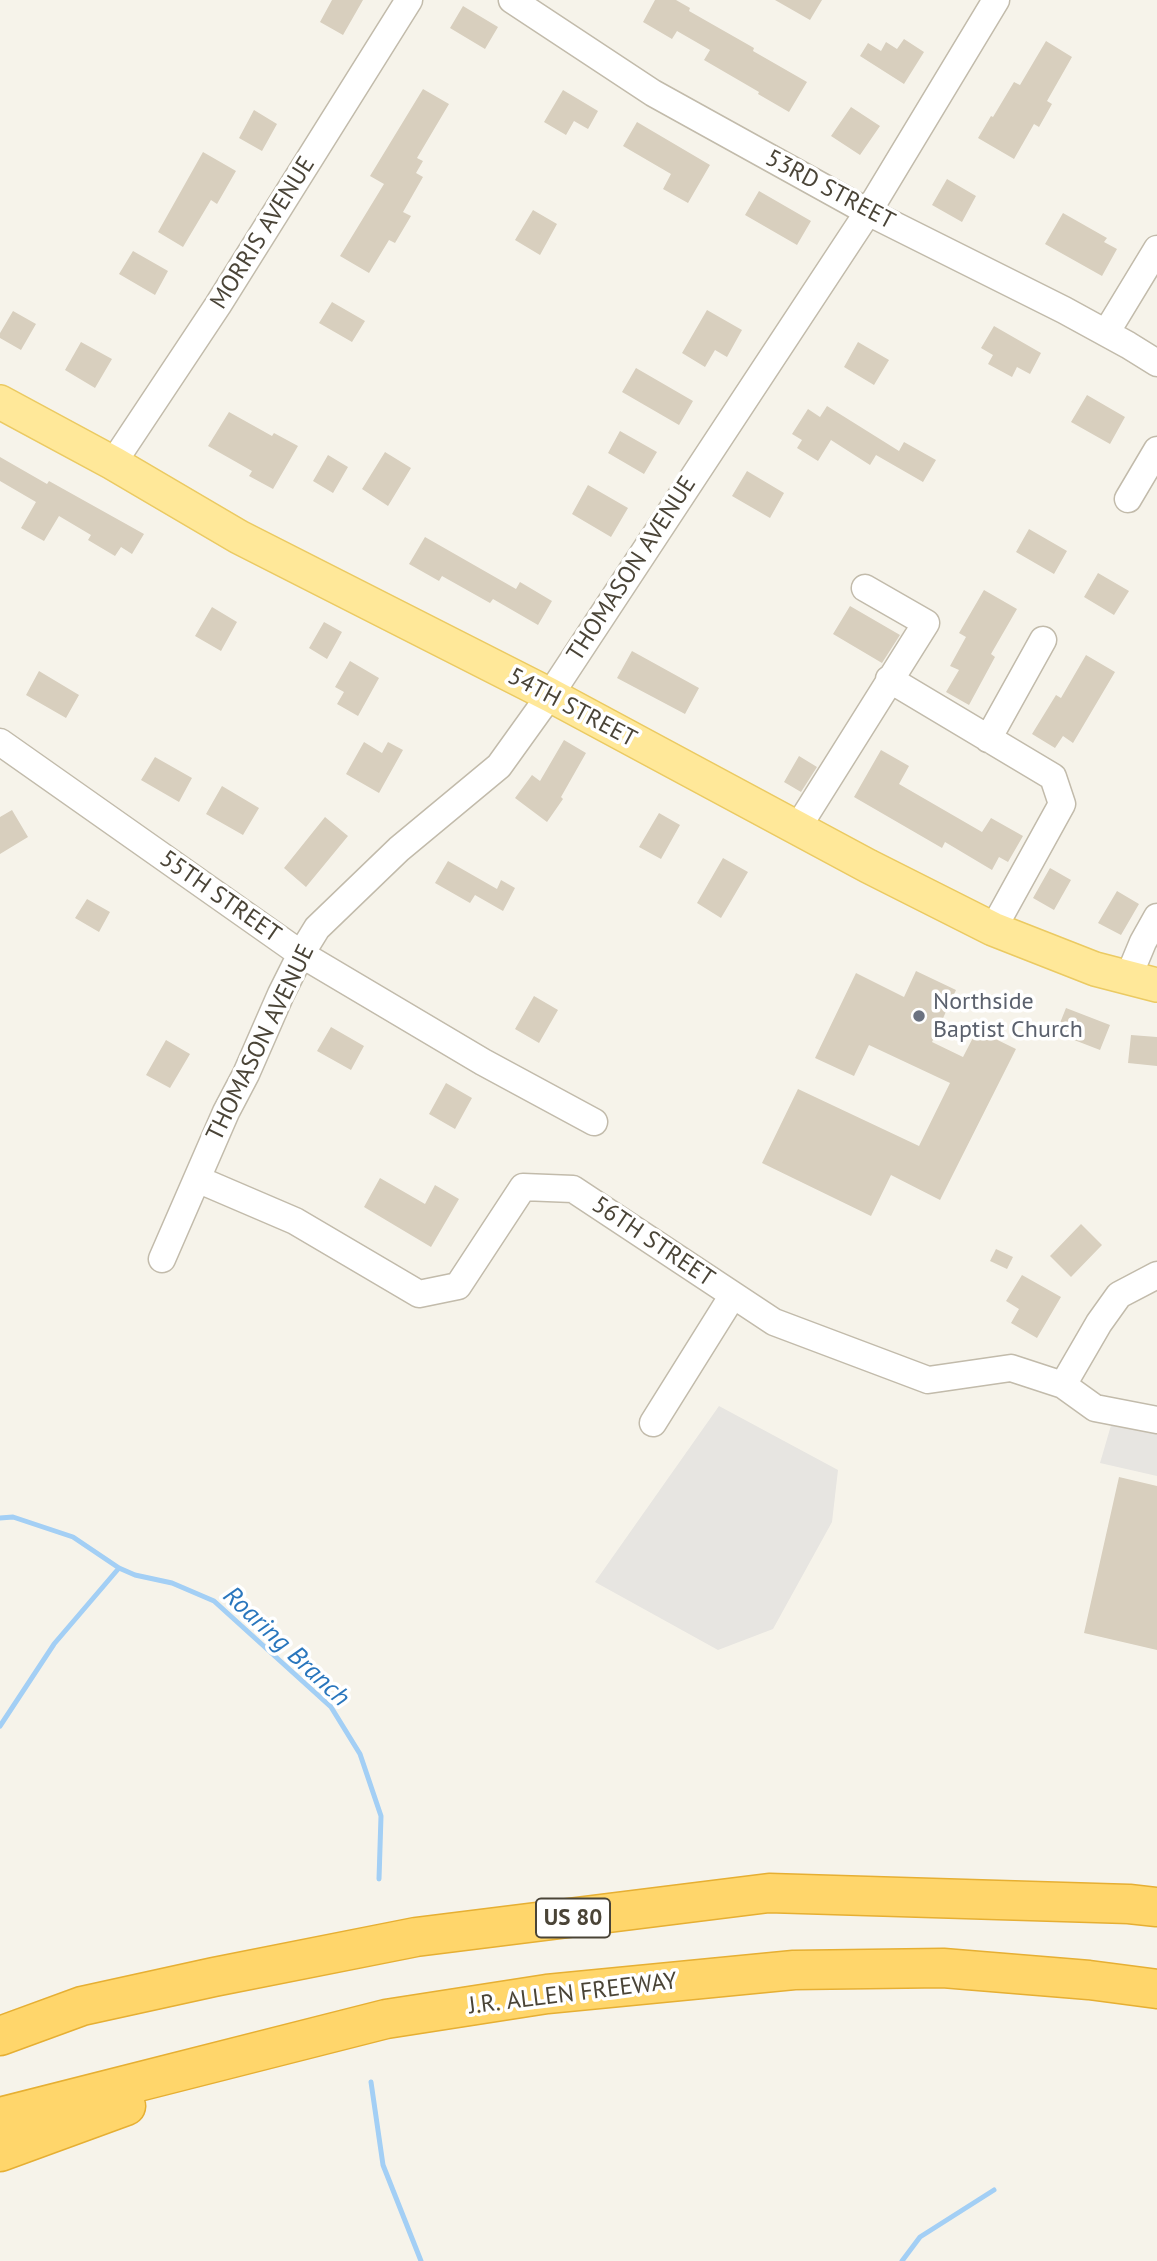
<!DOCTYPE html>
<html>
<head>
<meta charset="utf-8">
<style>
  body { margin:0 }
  canvas { display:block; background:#f6f3ea }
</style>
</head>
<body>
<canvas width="1157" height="2261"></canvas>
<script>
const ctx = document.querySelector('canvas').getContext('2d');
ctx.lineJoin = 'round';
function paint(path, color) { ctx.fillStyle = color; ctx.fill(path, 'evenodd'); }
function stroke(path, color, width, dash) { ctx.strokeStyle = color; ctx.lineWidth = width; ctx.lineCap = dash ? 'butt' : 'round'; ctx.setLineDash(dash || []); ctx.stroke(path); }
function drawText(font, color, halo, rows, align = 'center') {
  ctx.font = font + ' "PT Sans",sans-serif'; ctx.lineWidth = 7; ctx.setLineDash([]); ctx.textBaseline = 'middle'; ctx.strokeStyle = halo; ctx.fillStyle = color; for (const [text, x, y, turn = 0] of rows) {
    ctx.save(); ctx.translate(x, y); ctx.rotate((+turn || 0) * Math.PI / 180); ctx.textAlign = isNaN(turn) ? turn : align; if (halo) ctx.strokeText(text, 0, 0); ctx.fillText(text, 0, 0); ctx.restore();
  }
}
const parking = new Path2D(`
  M719,1406l119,64 -6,52 -59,107 -55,21 -123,-68z
  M1112,1422l45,10v44l-57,-13z`);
const stream = new Path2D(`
  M0,1518l13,-1 60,20 46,31 16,7 37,8 42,18 117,106 29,47 21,62 -2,63
  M0,1726l54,-82 65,-76
  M371,2082l12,83 38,96
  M902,2261l18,-24 74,-47`);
const building = new Path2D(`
  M332,0h31l-20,35 -23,-13z
  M655,0h21l14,8 -1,3 65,37 -1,3 54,31 -18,30 -31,-18 1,-2 -55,-32 6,-10 -33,-19 -5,8 -29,-17z
  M775,0h47l-12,20z
  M463,6l35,21 -13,22 -35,-21z
  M904,39l20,13 -20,32 -44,-28 8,-13 13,8 5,-9 11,7z
  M1046,41l26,16 -25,44 5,3 -13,23 -5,-3 -20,35 -36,-21 13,-22 2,1 21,-35 6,3z
  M423,89l26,15 -32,54 6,3 -7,12 7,4 -20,35 8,4 -16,27 -6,-3 -20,33 -29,-17 44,-72 -14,-8z
  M563,90l35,21 -10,18 -14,-8 -8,14 -22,-13z
  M851,107l29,19 -20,29 -29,-19z
  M254,110l23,14 -15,27 -23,-13z
  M637,122l73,43 -22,38 -25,-14 8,-15 -48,-28z
  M203,152l33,19 -19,33 -6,-4 -28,47 -25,-15z
  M947,179l29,17 -14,26 -30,-17z
  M759,191l52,30 -14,24 -52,-30z
  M533,210l24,14 -17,31 -25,-15z
  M1063,213l44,25 -3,4 13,7 -15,27 -57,-32z
  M133,251l35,20 -13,24 -36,-21z
  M332,302l33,19 -13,21 -33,-19z
  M707,310l35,20 -15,27 -12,-7 -10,17 -23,-14z
  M13,311l23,13 -15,26 -21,-12v-5z
  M994,326l47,27 -11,21 -13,-7 -5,10 -24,-13 5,-9 -12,-7z
  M81,342l31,17 -17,29 -30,-18z
  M858,342l31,18 -15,25 -30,-18z
  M636,368l57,33 -14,24 -57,-33z
  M1087,395l38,22 -15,27 -39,-22z
  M827,406l72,45 5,-9 32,18 -13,22 -47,-27 -6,10 -39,-25 -13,21 -21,-13 5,-8 -10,-6 16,-25 12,8z
  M229,412l43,24 2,-3 24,13 -25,43 -24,-13 3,-5 -44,-25z
  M620,431l37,21 -13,22 -36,-21z
  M385,452l26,16 -23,38 -26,-17z
  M328,455l20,12 -15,26 -20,-12z
  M0,457l47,27 2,-3 95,53 -12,20 -11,-7 -6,9 -27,-16 3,-5 -32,-19 -15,25 -23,-13 15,-26 -36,-21z
  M747,471l37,22 -14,25 -38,-22z
  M588,485l40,23 -17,29 -39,-23z
  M1029,529l38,22 -13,23 -38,-22z
  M425,537l91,52 4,-7 32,19 -14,24 -45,-26 -3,4 -48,-27 -3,5 -30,-17z
  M1098,573l31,18 -15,24 -30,-18z
  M984,590l33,19 -26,45 4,3 -26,48 -23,-13 13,-22 -9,-4 16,-29 -7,-4z
  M850,606l50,29 -18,28 -49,-29z
  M212,607l25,15 -16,29 -26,-15z
  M324,622l18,10 -15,27 -18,-11z
  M632,651l67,37 -14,26 -68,-36z
  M1086,655l29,17 -42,71 -10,-7 -8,12 -23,-14 24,-39 5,3z
  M350,661l29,17 -21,38 -21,-12 7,-12 -9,-5z
  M39,671l40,24 -13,23 -40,-23z
  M564,740l22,13 -25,44 2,2 -16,23 -32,-24 17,-23 8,6z
  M364,742l18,11 6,-11 15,8 -24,43 -33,-19z
  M881,750l28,16 -10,18 83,48 9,-14 32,18 -15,26 -9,-5 -7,13 -47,-28 -3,6 -88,-51z
  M799,756l18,11 -16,25 -17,-10z
  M155,757l37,21 -13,24 -38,-22z
  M222,786l37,22 -16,27 -37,-21z
  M12,810l16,27 -28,17v-37z
  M659,813l21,12 -19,34 -22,-12z
  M325,817l23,19 -42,51 -22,-19z
  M723,858l25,14 -27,46 -24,-15z
  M448,861l49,28 4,-9 14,8 -12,23 -28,-16 -5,8 -35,-20z
  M1050,868l21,12 -17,30 -21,-12z
  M1117,891l22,13 -18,31 -23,-12z
  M87,899l23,13 -11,20 -24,-14z
  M916,971l40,19 -24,52 31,15 14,-27 39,19 -76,151 -49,-25 -20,41 -109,-53 36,-74 121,57 31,-63 -81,-38 -15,31 -39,-18 41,-85 48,24z
  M534,996l24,14 -19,33 -24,-14z
  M1066,1008l44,17 -10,25 -44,-17z
  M331,1027l33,19 -13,24 -34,-19z
  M1131,1035l26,2v29l-29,-3z
  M166,1040l24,14 -20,34 -24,-13z
  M446,1083l26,15 -17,31 -26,-15z
  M380,1178l45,26 10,-19 24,14 -28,48 -67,-40z
  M1081,1224l21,21 -31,32 -21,-21z
  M996,1249l17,8 -6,12 -17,-8z
  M1022,1275l39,22 -24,41 -26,-15 8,-14 -13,-8z
  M1119,1477l38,9v164l-73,-17z`);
const minor = new Path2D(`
  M512,0l141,93 215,119 196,98 64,35 29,18
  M1106,333l51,-84
  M113,463l105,-158 191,-305
  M1128,499l29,-49
  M889,679l164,98 9,27 -69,125
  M988,739l55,-99
  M0,742l301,212 182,108 111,60
  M798,827l128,-204 -61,-35
  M1128,978l15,-36 14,-25
  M197,1179l98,42 124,73 39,-8 65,-99 50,2 201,133 154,58 83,-12 52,17 32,23 62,12
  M162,1259l64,-147 20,-38 35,-80 20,-40 16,-26 82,-79 100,-83 51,-71 318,-483 128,-212
  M1063,1385l36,-62 20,-28 38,-20
  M653,1423l80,-128`);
const major = new Path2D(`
  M0,402l113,61 126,74 311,158 318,171 125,63 102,40 62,16`);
const highway = new Path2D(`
  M0,2036l82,-30 132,-29 202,-40 353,-44 360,11 28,3
  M0,2117l386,-98 161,-25 247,-24 149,-2 146,12 68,9
  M0,2152l126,-46`);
const markers = [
  [919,1016,7,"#6b7280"]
];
const shields = [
  [573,1918,74]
];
const shieldNames = [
  ["US 80",573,1918]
];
const streetNames = [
  ["53RD STREET",830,190,28],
  ["MORRIS AVENUE",263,233,-58],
  ["THOMASON AVENUE",632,569,-57],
  ["54TH STREET",572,708,28],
  ["55TH STREET",220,897,35],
  ["THOMASON AVENUE",261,1043,-64],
  ["56TH STREET",653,1242,34],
  ["J.R. ALLEN FREEWAY",573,1994,-7]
];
const worshipNames = [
  ["Northside",933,1002],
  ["Baptist Church",933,1030]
];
const waterNames = [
  ["Roaring Branch",286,1647,43]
];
paint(parking, '#e7e5e1');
stroke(stream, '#a3cff5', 5);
paint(building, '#d8cfbe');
stroke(minor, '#c2bbab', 29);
stroke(major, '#ebca62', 36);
stroke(highway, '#e6af33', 41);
stroke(minor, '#fff', 26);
stroke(major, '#ffe899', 33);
stroke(highway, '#ffd66b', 38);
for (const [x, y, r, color] of markers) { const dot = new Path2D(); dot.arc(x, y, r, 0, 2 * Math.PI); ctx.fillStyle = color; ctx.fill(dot); stroke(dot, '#fff', 2.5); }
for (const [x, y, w] of shields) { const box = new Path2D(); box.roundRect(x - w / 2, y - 19.5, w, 39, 5); ctx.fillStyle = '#fff'; ctx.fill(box); stroke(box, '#4a4437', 2); }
drawText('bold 23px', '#4a4437', null, shieldNames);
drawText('24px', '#4a4437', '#fff', streetNames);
drawText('24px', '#5b616d', '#fff', worshipNames, 'left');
drawText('italic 26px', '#2976bd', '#fff', waterNames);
</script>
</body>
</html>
